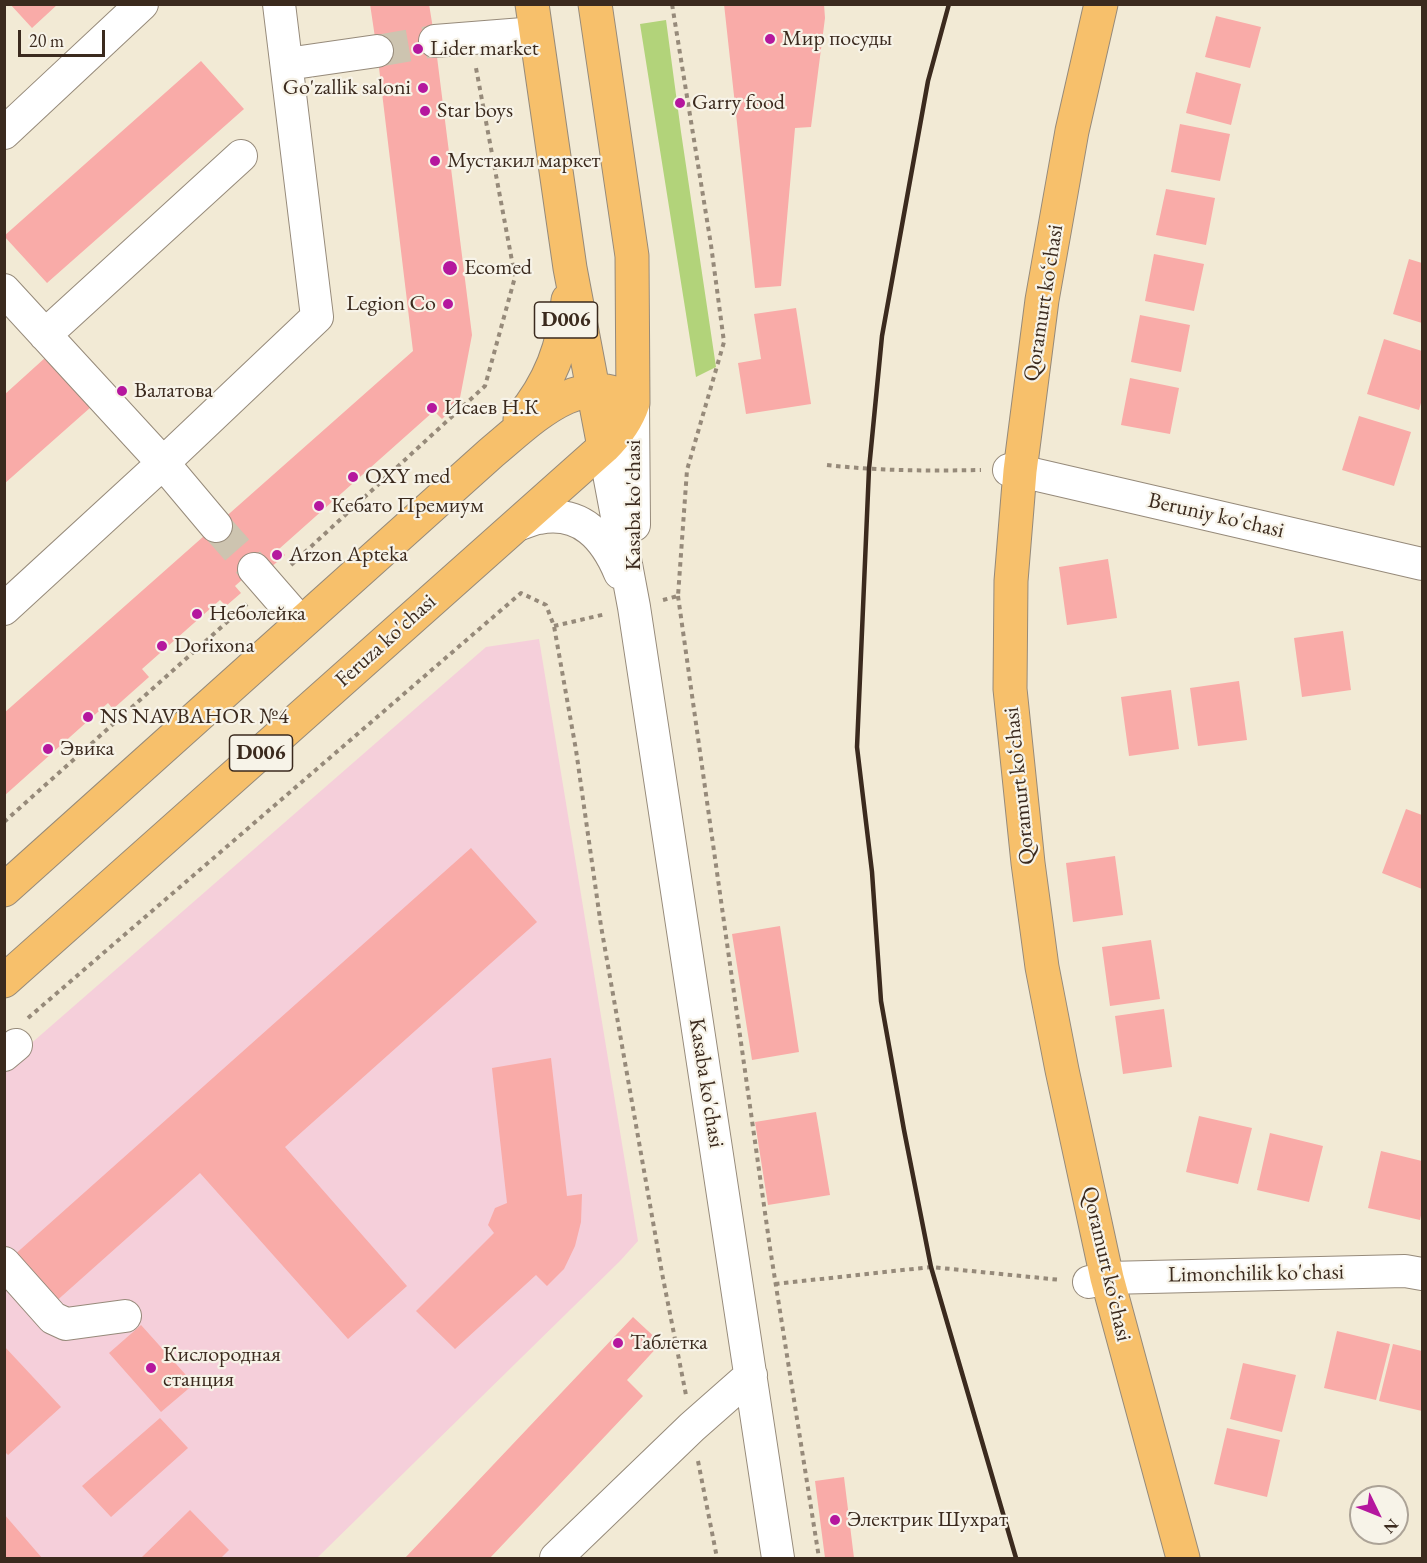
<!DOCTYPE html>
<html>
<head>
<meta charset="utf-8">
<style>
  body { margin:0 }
  #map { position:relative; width:1427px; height:1563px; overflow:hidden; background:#f2ead5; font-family:"EB Garamond",serif }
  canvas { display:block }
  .frame { position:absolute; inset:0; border:6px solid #3b2a1e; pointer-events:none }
  .north { position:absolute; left:1349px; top:1485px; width:60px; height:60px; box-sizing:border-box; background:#f7f3e8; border:2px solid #aca397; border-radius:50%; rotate:133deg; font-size:16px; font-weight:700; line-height:24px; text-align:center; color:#3b2a1e }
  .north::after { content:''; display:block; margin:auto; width:21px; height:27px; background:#b5179e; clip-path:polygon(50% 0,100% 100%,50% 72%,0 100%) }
  .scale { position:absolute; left:18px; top:30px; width:87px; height:27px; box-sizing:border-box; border:3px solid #3b2a1e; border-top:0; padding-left:8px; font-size:18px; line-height:21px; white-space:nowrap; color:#3b2a1e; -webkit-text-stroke:4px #f7f3e8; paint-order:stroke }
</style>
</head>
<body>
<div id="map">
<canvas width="1427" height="1563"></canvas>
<div class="frame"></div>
<div class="north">N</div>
<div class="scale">20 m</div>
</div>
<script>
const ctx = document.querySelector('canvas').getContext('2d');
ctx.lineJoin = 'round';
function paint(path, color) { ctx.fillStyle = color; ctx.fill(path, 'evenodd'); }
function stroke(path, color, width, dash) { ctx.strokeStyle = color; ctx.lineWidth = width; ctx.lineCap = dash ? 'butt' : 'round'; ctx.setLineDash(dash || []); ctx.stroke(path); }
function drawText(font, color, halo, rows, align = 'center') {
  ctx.font = font + ' "EB Garamond",serif'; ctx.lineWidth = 4.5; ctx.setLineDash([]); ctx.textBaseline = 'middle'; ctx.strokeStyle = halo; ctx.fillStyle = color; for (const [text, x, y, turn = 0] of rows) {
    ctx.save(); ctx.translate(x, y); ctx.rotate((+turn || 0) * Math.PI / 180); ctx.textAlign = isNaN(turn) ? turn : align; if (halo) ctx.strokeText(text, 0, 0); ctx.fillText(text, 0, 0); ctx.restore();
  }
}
const built = new Path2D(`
  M539,639l99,602 -18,20 -303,297h-312l-1,-491 482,-420z`);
const green = new Path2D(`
  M666,20l15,112 35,235 -20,10 -56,-353z`);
const building = new Path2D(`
  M10,4h48l-26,24z
  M370,4h59l6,37 37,294 -13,68 -17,16 -8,-8 -155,138 6,6 -16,14 -7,-7 -27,24 6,7 -15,13 -6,-6 -78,69 7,8 -36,32 -5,-6 -104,93v-83l409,-362 -36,-300z
  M724,4h100l1,14 -14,109 -16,1 -14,158 -26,2z
  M1216,16l45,11 -11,41 -45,-11z
  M201,61l43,48 -197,174 -43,-47z
  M1196,72l45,12 -10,41 -45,-12z
  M1180,124l50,10 -10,47 -49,-9z
  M1166,189l49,9 -9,47 -50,-10z
  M1154,254l50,10 -10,47 -49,-10z
  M1409,259l13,4v60l-29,-9z
  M796,308l15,96 -65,10 -8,-51 23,-4 -7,-45z
  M1140,315l50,10 -9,47 -50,-10z
  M1384,339l38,12v48l-3,11 -52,-16z
  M46,357l45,50 -87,77v-89z
  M1130,378l49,10 -9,46 -49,-9z
  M1359,416l52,16 -17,54 -52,-16z
  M1108,559l9,59 -50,7 -8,-58z
  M1343,631l8,59 -49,7 -8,-59z
  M1239,681l8,59 -49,6 -8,-58z
  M1171,690l8,59 -50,7 -8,-59z
  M1406,809l16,6v74l-40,-16z
  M471,848l66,74 -252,225 122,139 -59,53 -148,-166 -147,131 -41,-47z
  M1115,856l8,59 -50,7 -7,-59z
  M780,926l19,126 -47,8 -20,-126z
  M1151,940l9,59 -50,7 -8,-59z
  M1164,1009l8,58 -49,7 -8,-58z
  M551,1058l16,138 15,-2 -1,28 -6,24 -11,23 -17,17 -11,-11 -81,74 -39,-38 78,-78 -6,-8 7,-17 12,-5 -15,-135z
  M816,1112l14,83 -62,10 -13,-83z
  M1199,1116l53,12 -14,56 -52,-12z
  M1270,1133l53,13 -14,56 -52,-12z
  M1381,1151l41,10v50l-2,9 -52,-12z
  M633,1317l28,26 -34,37 16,16 -153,162h-85z
  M141,1325l53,59 -33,28 -52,-59z
  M1337,1331l53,13 -14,56 -52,-12z
  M1393,1344l29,7v60l-43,-10z
  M4,1346l57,61 -53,48 -4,-4z
  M1243,1363l53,12 -14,57 -52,-13z
  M160,1418l28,30 -77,69 -29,-31z
  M1227,1428l53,12 -13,57 -53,-13z
  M844,1477l10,81h-29l-10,-77z
  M190,1510l39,40 -8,8h-80z
  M4,1514l38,44h-38z`);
const minorTunnel = new Path2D(`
  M377,51l58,-10
  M216,526l38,43`);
const path = new Path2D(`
  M827,465c52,6 102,6 154,5
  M291,565l194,-179 30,-109 -39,-209
  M678,596l92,652 49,310
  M663,600l15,-4 9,-126 37,-128 -13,-97 -39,-241
  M554,626l52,-12
  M4,822l243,-218
  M28,1018l493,-425 25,12 8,21 22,124 25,176 61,347 24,122
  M775,1284l156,-17 130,13
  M698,1461l19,97`);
const minor = new Path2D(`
  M435,41l101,-8
  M287,64l90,-13
  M4,133l138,-129
  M4,290l159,173 154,-146 -38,-313
  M45,335l196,-179
  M633,403l1,122
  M604,447l30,160 144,951
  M1009,470l11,1 402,93
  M517,525c7,-2 15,-6 22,-7 42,-8 66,19 81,55
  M254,569l47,54
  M4,609l159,-146 53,63
  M4,1055l12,-10
  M4,1263l49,55 13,6 59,-8
  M1089,1282l18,-4 298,-7 17,3
  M556,1558l136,-131 59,-52`);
const major = new Path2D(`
  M532,4l38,264 34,179
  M1101,4l-29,127 -30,169 -22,171 -9,110 -1,108 18,174 14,104 20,103 45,208 76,280
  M520,419c30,-36 44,-73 48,-119
  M4,890l487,-437c38,-31 91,-88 142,-50
  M4,981l600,-534c13,-13 23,-26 29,-44l-1,-147 -37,-252`);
const rail = new Path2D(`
  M949,4l-21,77 -46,255 -13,133 -12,278 15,125 9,129 23,129 27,137 85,291`);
const markers = [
  [770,39,6,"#b5179e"],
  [418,49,6,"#b5179e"],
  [423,88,6,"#b5179e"],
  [680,103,6,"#b5179e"],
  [425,111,6,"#b5179e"],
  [435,161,6,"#b5179e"],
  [450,268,8,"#b5179e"],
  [448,304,6,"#b5179e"],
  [122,391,6,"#b5179e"],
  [432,408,6,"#b5179e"],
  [353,477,6,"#b5179e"],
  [319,506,6,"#b5179e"],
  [277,555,6,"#b5179e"],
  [197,614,6,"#b5179e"],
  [162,646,6,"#b5179e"],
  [88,717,6,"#b5179e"],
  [48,749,6,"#b5179e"],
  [618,1343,6,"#b5179e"],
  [151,1368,6,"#b5179e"],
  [835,1520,6,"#b5179e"]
];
const shields = [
  [566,320,63],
  [261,753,63]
];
const shieldNames = [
  ["D006",566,320],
  ["D006",261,753]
];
const poiNames = [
  ["Мир посуды",782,39],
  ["Lider market",430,49],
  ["Go'zallik saloni",411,88,"right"],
  ["Garry food",692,103],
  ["Star boys",437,111],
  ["Мустакил маркет",447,161],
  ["Ecomed",464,268],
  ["Legion Co",436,304,"right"],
  ["Валатова",134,391],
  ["Исаев Н.К",444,408],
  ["OXY med",365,477],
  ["Кебато Премиум",331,506],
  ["Arzon Apteka",289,555],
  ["Неболейка",209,614],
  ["Dorixona",174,646],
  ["NS NAVBAHOR №4",100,717],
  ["Эвика",60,749],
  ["Таблетка",630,1343],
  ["Кислородная",163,1355],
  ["станция",163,1380],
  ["Электрик Шухрат",847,1520]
];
const streetNames = [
  ["Qoramurt koʻchasi",1044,303,-81],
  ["Kasaba ko'chasi",634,505,-90],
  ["Beruniy ko'chasi",1216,516,13],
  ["Feruza ko'chasi",386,641,-42],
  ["Qoramurt koʻchasi",1020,786,-96],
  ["Kasaba ko'chasi",706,1083,81],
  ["Qoramurt koʻchasi",1106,1264,77],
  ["Limonchilik ko'chasi",1256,1274,-1]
];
paint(built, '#f5cfda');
paint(green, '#b2d37a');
paint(building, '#f9aba8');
stroke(minorTunnel, '#cdc4b0', 32, [32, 16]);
stroke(minor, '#968a7a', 34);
stroke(major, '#968a7a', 35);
stroke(path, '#968a7a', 4, [4.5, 4.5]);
stroke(minor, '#fff', 32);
stroke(major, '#f7c06b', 33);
stroke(rail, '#3b2a1e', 4.5);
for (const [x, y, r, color] of markers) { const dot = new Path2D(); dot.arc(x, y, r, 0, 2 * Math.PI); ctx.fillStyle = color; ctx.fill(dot); stroke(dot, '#f7f3e8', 2); }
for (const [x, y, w] of shields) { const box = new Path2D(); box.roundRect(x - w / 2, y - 18, w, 36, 4.5); ctx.fillStyle = '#f7f3e8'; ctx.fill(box); stroke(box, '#3b2a1e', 1.5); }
drawText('bold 21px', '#3b2a1e', null, shieldNames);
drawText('22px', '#3b2a1e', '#f7f3e8', poiNames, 'left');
drawText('22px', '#3b2a1e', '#f7f3e8', streetNames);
</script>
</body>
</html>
